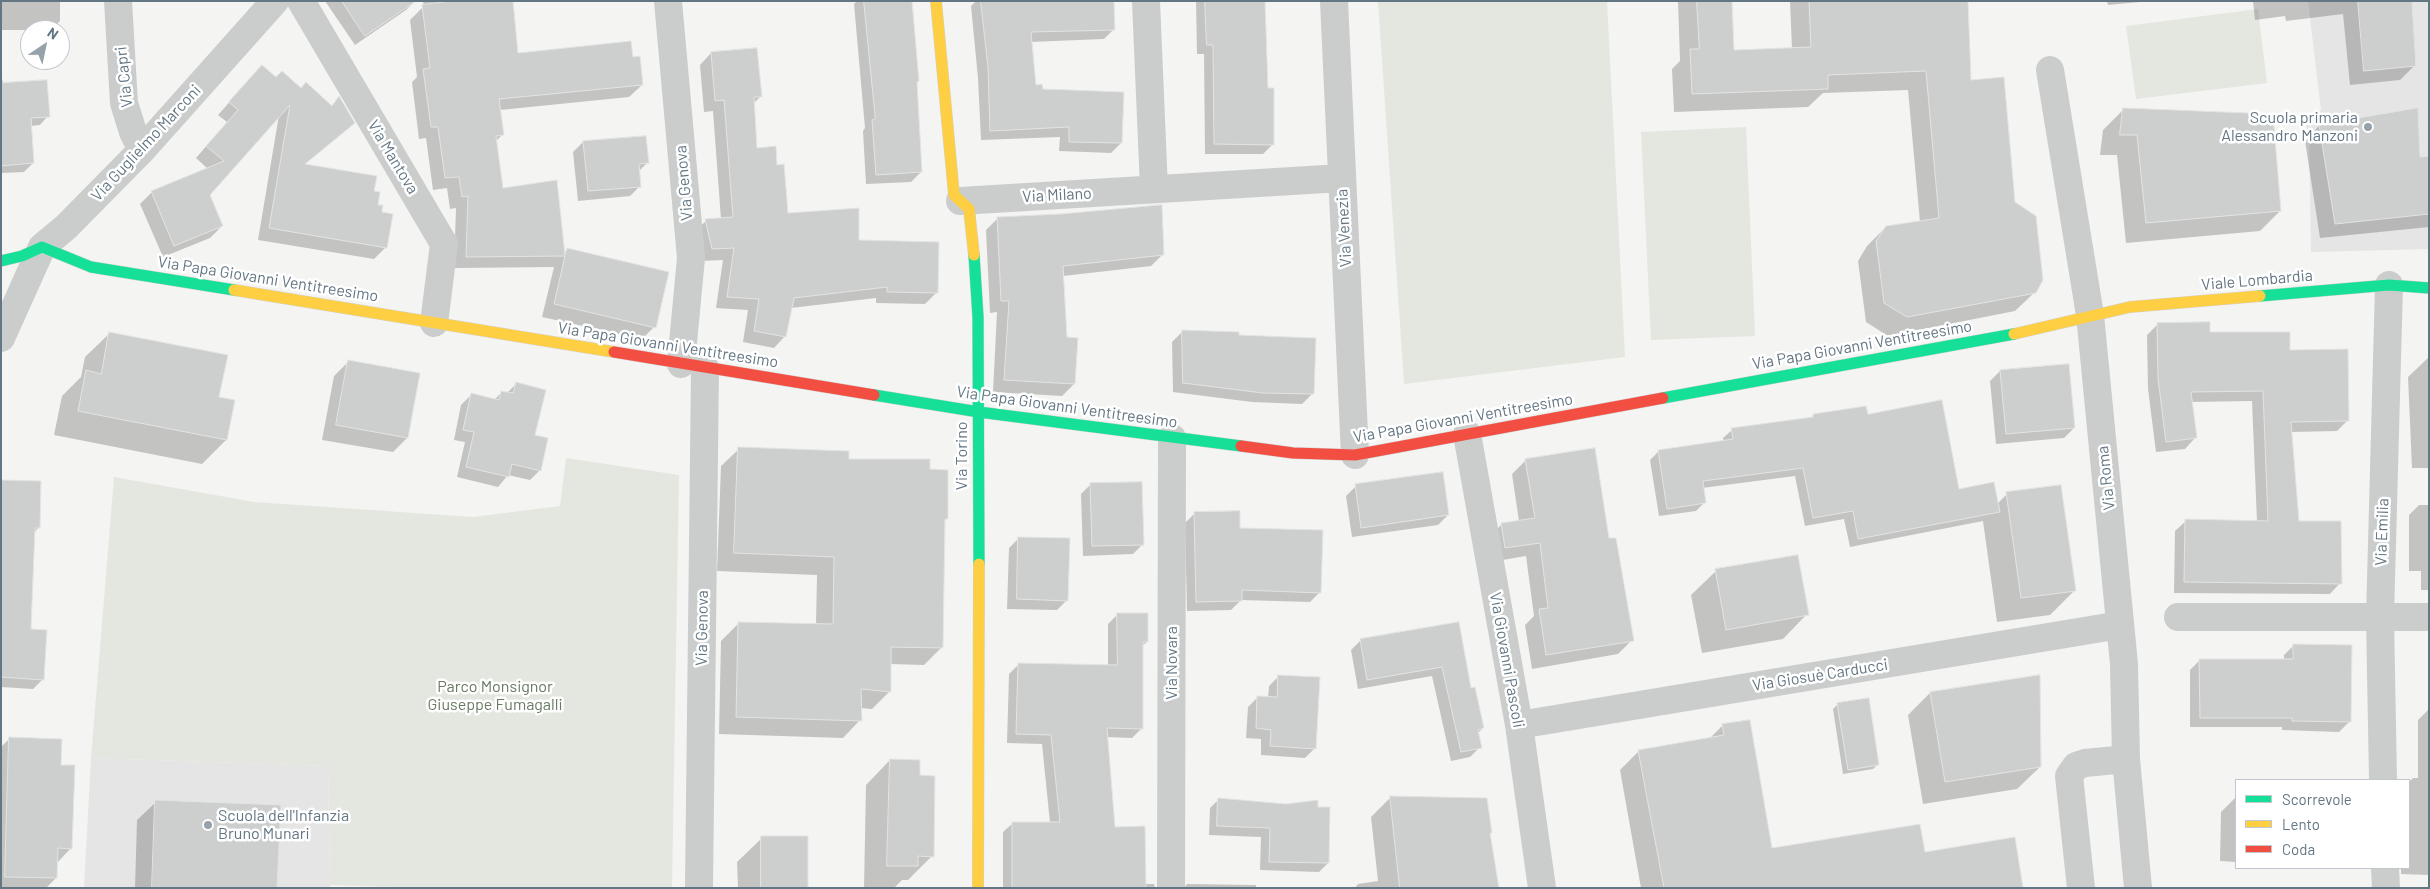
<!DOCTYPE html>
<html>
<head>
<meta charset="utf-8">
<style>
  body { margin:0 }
  #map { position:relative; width:2430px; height:889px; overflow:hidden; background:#f4f4f2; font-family:Barlow,sans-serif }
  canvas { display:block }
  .frame { position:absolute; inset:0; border:2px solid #637683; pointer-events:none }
  .legend { position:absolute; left:2235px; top:779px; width:175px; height:90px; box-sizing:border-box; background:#fff; border:1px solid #c1c8cd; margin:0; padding:6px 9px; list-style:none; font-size:15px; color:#637683 }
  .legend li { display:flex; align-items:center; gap:10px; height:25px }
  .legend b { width:25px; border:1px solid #c1c8cd }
  .north { position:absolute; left:20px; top:20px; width:50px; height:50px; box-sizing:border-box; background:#fff; border:1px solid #c1c8cd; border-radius:50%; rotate:34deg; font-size:14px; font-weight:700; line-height:20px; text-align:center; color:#637683 }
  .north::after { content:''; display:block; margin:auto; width:18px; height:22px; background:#96a2aa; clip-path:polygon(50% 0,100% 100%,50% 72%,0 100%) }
</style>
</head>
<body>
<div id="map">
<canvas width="2430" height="889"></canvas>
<div class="frame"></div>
<ul class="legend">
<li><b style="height:6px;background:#16e098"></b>Scorrevole</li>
<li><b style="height:6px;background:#ffcf43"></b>Lento</li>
<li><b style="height:6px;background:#f24e42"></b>Coda</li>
</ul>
<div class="north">N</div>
</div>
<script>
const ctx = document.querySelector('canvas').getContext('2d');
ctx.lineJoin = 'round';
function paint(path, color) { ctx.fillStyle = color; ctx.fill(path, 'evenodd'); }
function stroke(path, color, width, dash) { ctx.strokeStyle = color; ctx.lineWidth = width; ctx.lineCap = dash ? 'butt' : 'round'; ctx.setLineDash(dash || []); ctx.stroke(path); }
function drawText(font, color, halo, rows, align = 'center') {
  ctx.font = font + ' Barlow,sans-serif'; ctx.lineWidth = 5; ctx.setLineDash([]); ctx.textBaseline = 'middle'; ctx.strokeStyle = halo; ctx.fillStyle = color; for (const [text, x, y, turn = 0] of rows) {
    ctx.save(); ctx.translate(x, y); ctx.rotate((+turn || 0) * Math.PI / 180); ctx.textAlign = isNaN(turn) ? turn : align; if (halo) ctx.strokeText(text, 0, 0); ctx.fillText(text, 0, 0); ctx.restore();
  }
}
const built = new Path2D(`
  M2308,1h121v248l-118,3 -2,-113 -5,-24 17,-5z
  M91,758l237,8 2,122h-246z`);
const green = new Path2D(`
  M1378,1h229l18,356 -221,27z
  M2258,9l9,74 -131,16 -10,-73z
  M1746,127l9,209 -104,4 -10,-208z
  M566,458l113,17 -7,413h-254l-88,-3 -2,-119 -237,-8 23,-281 140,25 219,15 87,-11z`);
const shadow = new Path2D(`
  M1,1h59v20l-9,9h-50z
  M325,1h90l-9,9 -51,35z
  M423,1h72l22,54 114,3 11,27 -13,12 -129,13 3,24 -8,8 7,47 62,64 3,-3 87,77 -12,12 -100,-22 12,-50 -100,1 2,-60 -6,1 -3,-21 -14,2 -7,-52 -7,1 -7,-57 5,-5 -7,-57 12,-12 2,3z
  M857,1h53l11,171 -10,10 -45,2 -3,-53 2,-3 -11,-124z
  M976,1h137l1,28 -10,10 -74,3 5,44 86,57 -10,10 -52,-2 1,-14 -79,3 -3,-62 -7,-72z
  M1196,1h68l3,88 6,55 -10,10h-58l-1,-100h-7z
  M1678,1h53l2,50 59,-2 -2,-48h176l4,81 44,120 21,90 -20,19 -127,25 -22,-14 -8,-61 9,-15 19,-19 34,-5 -12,-132 -85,3 -15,14 -134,5 -2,-43 8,-8z
  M2107,1h44l-43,4z
  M2253,1h158l3,65 -14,14 -50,5 -7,-71 -57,7 -1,-5 -30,4z
  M711,53l50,43 -8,8 3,45 20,17 11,48 71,27 79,51 -12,12 -49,-1v-5l-85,10 -6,28 -11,12 -31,-6 5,-32 -32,-2 7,-48 -23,1 -6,-29 12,-11 15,-2 -8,-108 -9,1 -4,-47z
  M1,76l3,9 44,31 -8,9 -10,1 3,37 -9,9 -23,1z
  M251,78l25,1 25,10 30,17 8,-8 14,25 -49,42 69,27 8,21 5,34 -12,12 -116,-19 21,-125 -70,80 13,31 -12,12 -47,19 -23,-53 12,-12 56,-23 -12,-11 31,-36 -9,-7z
  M2124,109l156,102 -20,20 -134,12 -9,-88h-17l3,-25z
  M2319,126l100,32 10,-1v70l-109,11 -15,-97z
  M583,142l64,21 -9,9 2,14 -10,10 -52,5 -5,-49z
  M998,218l165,36 -12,12 -88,10 3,62 8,46 -12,12 -69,-4 4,-80 -7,1 -4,-83z
  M2158,324l131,27 58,70 -10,10 -46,1 7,90 42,61 -10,11 -156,-1 1,-62 11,-10 71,1 -5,-121 -61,1 4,36 -10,11 -29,3 -8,-63 -1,-54z
  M1182,332l56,4 74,58 -10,10 -50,-2 -79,-10 -1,-50z
  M110,333l108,64 8,43 -24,24 -148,-29 8,-39 19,-19 4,-20z
  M2429,357v111h-17l-4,-91z
  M348,362l59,76 -14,14 -71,-12 12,-64z
  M2000,371l74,57 -10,10 -68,6 -6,-63z
  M516,384l24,86 -10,10 -22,-5 -10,12 -41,-10 8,-35 -11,-2 7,-35 10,-10 23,5 8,-8 5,1z
  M1867,415l91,75 39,14 10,-10 67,97 -24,24 -53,7 -14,-101 -133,26 -6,-28 -39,7 -10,-50 -93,12 2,15 -8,8 -37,5 -9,-56 9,-9 65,-9 -1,-4 9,-8 79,-12 2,-2z
  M739,449l189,22 19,47 -4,4 -1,125 -18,18 -34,-1v27l-18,18 -12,-1v12l-17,18 -124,-4 2,-93 18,-18 77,2 1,-50 -100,-4 4,-105z
  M1526,460l82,80 24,100 -14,14 -86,15 -7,-44 9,-9 -8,-60 -35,6 -3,-24 14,-14 17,-3 -7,-47z
  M1,482l38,45 -5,6 -5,97 14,49 -10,10 -32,-2z
  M1091,484l52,60 -10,10 -50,2 -2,-62z
  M1356,486l92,29 -10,10 -86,12 -6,-41z
  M2419,505h10v85h-8v-19h-12v-56z
  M1195,513l44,16 81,63 -10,10 -69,-2 -10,10 -44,1 -2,-88z
  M1019,538l48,62 -10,10 -50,-1 2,-61z
  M1716,571l91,43 -24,25 -81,14 -11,-58z
  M1118,614l29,28 -5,4v82l-10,10 -26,-1 8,91 30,56h10l1,4h-152v-56l10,-9h37l-8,-79 -35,-1 2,-69 9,-9 90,1v-42z
  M1458,623l12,66 13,39 -5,5 2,14 -10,10 -19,4 -19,-85 -74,13 -7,-39 10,-10z
  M2294,645l55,77 -10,10 -57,-2v-3h-92v-57l10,-10h84v-5z
  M1279,676l36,72 -10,10 -44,-3v-16l-15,-1 2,-31 10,-10 10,1 1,-12z
  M1930,693l110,74 -23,22 -94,15 -15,-89z
  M1838,704l40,60 -5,5 -30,5 -10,-65z
  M2428,710l1,165 -28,-1v-6h8v-86l4,-4h5v-58z
  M1749,721l22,128 153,4 98,35h-381l-21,-118 19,-19 70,-12 13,-13z
  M10,738l50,28 11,82 -14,15 -1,15 -10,10h-45v-141z
  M890,760l42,96 -24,24h-6l-8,8h-30l2,-103z
  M2236,797v65l-16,-1 1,-49z
  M1390,798l100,35 -1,1 9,54h-143l3,-4 20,-3 -7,-64z
  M1219,799l98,9 11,55 -9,9 -59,-2 1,-33 -52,-2 1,-27z
  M156,802l120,86h-141l2,-68z
  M762,838l45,50h-69l-1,-26z
  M1187,884l69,1v3h-72z`);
const building = new Path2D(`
  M342,1h74l-51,35z
  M453,1h60l5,52 113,-12 2,16 7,-1 3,29 -144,14 5,36 -8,1 7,52 54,-8 8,75 2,-7 102,24 -13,56 -102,-24 11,-48 -99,1 2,-61 -6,1 -3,-20 -14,1 -7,-51h-7l-8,-58 7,-1 -8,-63z
  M864,1h48l7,80 -2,1 5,90 -46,3 -4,-55 3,-1z
  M981,1h133l1,29 -84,2 5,53 6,-1 1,5 81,3 -2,51 -53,-1v-15l-79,4 -2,-63z
  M1205,1h60l3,87h6v57l-60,-1 -1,-99h-6z
  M1697,1h35l2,49 77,-3 -2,-46h159l3,79 33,-3 11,125 21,14 7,64 -7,13 -129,24 -23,-14 -8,-62 10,-15 53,-8 -13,-147 -98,4v14l-136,5 -2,-45h9z
  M2358,1h54l4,65 -52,5z
  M757,48l5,49h-8l3,51 19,-2 1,19 7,-1 4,49 71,-5v32l80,2 -1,51 -51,-1v-5l-93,11 -8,39 -32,-6 5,-32 -32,-2 7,-49 -22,1 -7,-30 28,-2 -9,-117 -9,1 -4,-49z
  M262,65l14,12 6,-6 19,17 5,-6 26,24 7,-10 16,27 -50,41 72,12 -3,15 6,1 -2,13h5l-1,7 11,2 -6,34 -118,-20 21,-123 -80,90 13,31 -49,20 -23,-55 73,-30 -18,-15 32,-36 -9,-8z
  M47,80l3,37 -19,1 3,45 -33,3v-83z
  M2123,108l150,6 8,97 -135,12 -9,-88h-17z
  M2418,108l2,49 9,-1v58l-94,10 -16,-99z
  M646,136l3,27 -10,1 2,23 -53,4 -5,-50z
  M1162,205l2,50 -101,11 4,71 11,1 -3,46 -71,-4 5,-79h-8l-4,-84 64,-3z
  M2210,322v10h80v18l58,-1 1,72 -58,1 8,99h42l1,63 -158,-2 1,-63 83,2 -5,-130 -72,1 6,46 -31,4 -8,-64 -1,-55z
  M1182,330l57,2v3l77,3 -2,56 -51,-1 -80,-10z
  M109,332l119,23 -9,42 16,3 -8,40 -149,-29 8,-41 15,4z
  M348,360l72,13 -12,65 -72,-13z
  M2069,364l6,64 -69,6 -6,-64z
  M516,382l30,8 -11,45 13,3 -7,33 -29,-7 -3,13 -43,-10 8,-35 -11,-2 8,-37 28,7 2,-9 12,2z
  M1942,400l17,89 35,-7 6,30 -142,27 -5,-28 -40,7 -10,-50 -100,13 3,22 -39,6 -9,-59 75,-11 -2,-11 82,-11v-3l53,-8 2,8z
  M738,447l111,4v8h81v10l18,1v49h-3l-2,129 -52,-1v45l-30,-3 1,32 -126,-4 2,-95 95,2 1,-67 -100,-4z
  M1595,448l14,90h7l18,103 -88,14 -7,-46 9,-1 -8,-65 -35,5 -4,-25 34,-5 -10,-59z
  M1443,472l6,43 -88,13 -6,-44z
  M1,480l40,1 -1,47h-5l-4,101 16,1 -3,50 -43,-3z
  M1142,482l2,63 -52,1 -2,-63z
  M2061,485l15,106 -55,7 -15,-106z
  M1240,511v17l83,2 -2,63 -79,-3v11l-46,1 -2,-90z
  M1018,537l52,1 -2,63 -51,-2z
  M1798,555l11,60 -83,15 -11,-61z
  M1117,613h31v29h-5v87l-36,-1 8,99 30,-1 1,62h-134v-66h48l-9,-87 -35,-1 2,-71 99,2z
  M1459,622l12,66 4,-1 9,41 -6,2 4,18 -21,4 -19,-85 -75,13 -7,-41z
  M2293,644l59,1 -1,77 -59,-1v-3h-92l-1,-59h94z
  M1278,675l42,2 -4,72 -46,-3 1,-16 -15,-2 1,-32 20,1z
  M2040,675l1,92 -96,15 -15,-90z
  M1869,698l10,67 -31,5 -11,-67z
  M1750,720l22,128 148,-24 5,28 90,-15 8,51h-359l-26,-138 86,-15 -2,-11z
  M9,737l53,2 -1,26h14l-3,84 -14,-1 -1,30 -52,-1z
  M890,759l30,1v15l15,1 -1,81 -16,-1v10h-31z
  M1390,796l97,2 5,35h-2l9,55h-99z
  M1218,798l68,6 32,-4v7h12l-1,56 -60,-1 1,-34 -53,-2z
  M155,800l126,5 -4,83h-125z
  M761,836h47v52h-47z`);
const street = new Path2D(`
  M118,1l6,102 9,29 9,18
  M301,1l143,243 -10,79
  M668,1l23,257 -10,106
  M1146,1l8,188
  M1334,1l21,454
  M2050,70l40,245 34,349 2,95 12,129
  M960,201l382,-23
  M1,338l41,-91 24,-20 76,-77 133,-149
  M1467,434l52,291 23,163
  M2178,617h251
  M1519,725l601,-100
  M2383,780l-3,-163 9,-332
  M2385,868l1,20
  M699,888l6,-520
  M1171,888l1,-450
  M2081,888l-12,-112 7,-10 9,-3 41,-4`);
const fast = new Path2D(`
  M974,255l4,62 1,247
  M1,261l21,-5 20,-9 49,20 143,23
  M2260,296l129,-11 40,3
  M874,395l105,17 262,34
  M1663,398l351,-64`);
const slow = new Path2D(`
  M936,1l18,194 15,14 5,46
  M234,290l380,62
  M2014,334l116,-27 130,-11
  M978,888l1,-324`);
const jam = new Path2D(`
  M614,352l260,43
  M1241,446l52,7 62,2 308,-57`);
const markers = [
  [2368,127,5,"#96a2aa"],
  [208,825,5,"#96a2aa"]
];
const streetNames = [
  ["Via Capri",124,77,-96],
  ["Via Guglielmo Marconi",146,143,-47],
  ["Via Mantova",393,157,59],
  ["Via Genova",684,183,-95],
  ["Via Milano",1057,195,-3],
  ["Via Venezia",1344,228,-93],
  ["Via Papa Giovanni Ventitreesimo",268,279,9],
  ["Viale Lombardia",2257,280,-5],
  ["Via Papa Giovanni Ventitreesimo",668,345,9],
  ["Via Papa Giovanni Ventitreesimo",1862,345,-10],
  ["Via Papa Giovanni Ventitreesimo",1067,407,8],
  ["Via Papa Giovanni Ventitreesimo",1463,418,-10],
  ["Via Torino",962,456,-90],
  ["Via Roma",2106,478,-96],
  ["Via Emilia",2382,532,-88],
  ["Via Genova",702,628,-89],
  ["Via Giovanni Pascoli",1507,660,80],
  ["Via Novara",1172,663,-90],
  ["Via Giosuè Carducci",1820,675,-9]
];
const poiNames = [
  ["Scuola primaria",2358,118],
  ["Alessandro Manzoni",2358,136],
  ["Scuola dell'Infanzia",218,816,"left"],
  ["Bruno Munari",218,834,"left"]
];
const parkNames = [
  ["Parco Monsignor",495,687],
  ["Giuseppe Fumagalli",495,705]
];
paint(built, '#e4e5e4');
paint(green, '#e4e7e0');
paint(shadow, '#0003');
paint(building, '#cdcfcf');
stroke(building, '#e3e3e2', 1);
stroke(fast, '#d0d2d2', 12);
stroke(slow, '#d0d2d2', 12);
stroke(jam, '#d0d2d2', 12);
stroke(street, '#cbcdcd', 28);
stroke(fast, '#16e098', 11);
stroke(slow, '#ffcf43', 11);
stroke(jam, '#f24e42', 11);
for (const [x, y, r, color] of markers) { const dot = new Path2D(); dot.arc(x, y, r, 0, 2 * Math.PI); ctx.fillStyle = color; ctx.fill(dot); stroke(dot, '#fff', 2); }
drawText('16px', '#637683', '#fff', streetNames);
drawText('16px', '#637683', '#fff', poiNames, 'right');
drawText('16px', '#687a62', '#fff', parkNames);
</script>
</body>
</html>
